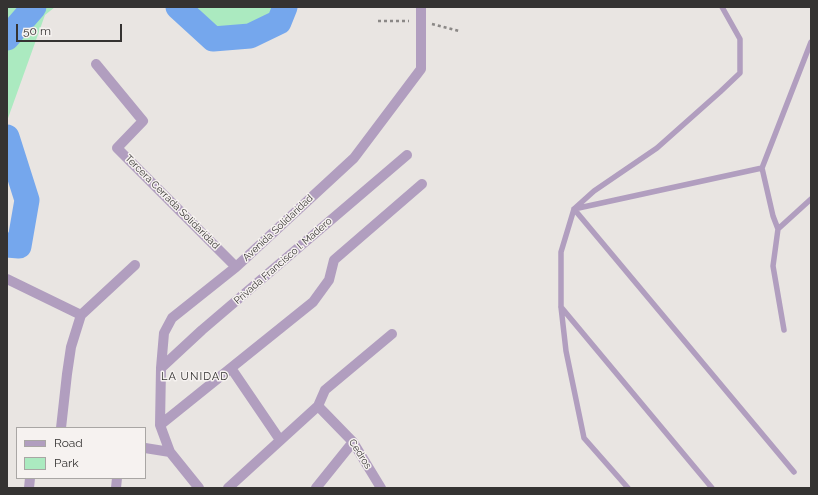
<!DOCTYPE html>
<html>
<head>
<meta charset="utf-8">
<style>
  body { margin:0 }
  #map { position:relative; width:818px; height:495px; overflow:hidden; background:#e9e5e2; font-family:Raleway,sans-serif }
  canvas { display:block }
  .frame { position:absolute; inset:0; border:8px solid #353332; pointer-events:none }
  .legend { position:absolute; left:16px; top:427px; width:130px; height:52px; box-sizing:border-box; background:#f6f2f0; border:1px solid #a9a6a4; margin:0; padding:5px 7px; list-style:none; font-size:12px; color:#353332 }
  .legend li { display:flex; align-items:center; gap:8px; height:20px }
  .legend b { width:20px; border:1px solid #a9a6a4 }
  .scale { position:absolute; left:16px; top:24px; width:106px; height:18px; box-sizing:border-box; border:2px solid #353332; border-top:0; padding-left:5px; font-size:12px; line-height:14px; white-space:nowrap; color:#353332; -webkit-text-stroke:3px #f6f2f0; paint-order:stroke }
</style>
</head>
<body>
<div id="map">
<canvas width="818" height="495"></canvas>
<div class="frame"></div>
<ul class="legend">
<li><b style="height:5px;background:#b19ebf"></b>Road</li>
<li><b style="height:11px;background:#abeac0"></b>Park</li>
</ul>
<div class="scale">50 m</div>
</div>
<script>
const ctx = document.querySelector('canvas').getContext('2d');
ctx.lineJoin = 'round';
function paint(path, color) { ctx.fillStyle = color; ctx.fill(path, 'evenodd'); }
function stroke(path, color, width, dash) { ctx.strokeStyle = color; ctx.lineWidth = width; ctx.lineCap = dash ? 'butt' : 'round'; ctx.setLineDash(dash || []); ctx.stroke(path); }
function drawText(font, color, halo, rows, align = 'center') {
  ctx.font = font + ' Raleway,sans-serif'; ctx.lineWidth = 3; ctx.setLineDash([]); ctx.textBaseline = 'middle'; ctx.strokeStyle = halo; ctx.fillStyle = color; for (const [text, x, y, turn = 0] of rows) {
    ctx.save(); ctx.translate(x, y); ctx.rotate((+turn || 0) * Math.PI / 180); ctx.textAlign = isNaN(turn) ? turn : align; if (halo) ctx.strokeText(text, 0, 0); ctx.fillText(text, 0, 0); ctx.restore();
  }
}
const green = new Path2D(`
  M7,7h48l-10,8 -38,106z
  M190,7h87l-4,8 -26,13 -32,3z`);
const river = new Path2D(`
  M178,7l35,32 37,-3 29,-14 6,-15
  M7,38l27,-31
  M7,137l20,63 -8,46 -12,-1`);
const path = new Path2D(`
  M378,21h31
  M432,24l27,7`);
const service = new Path2D(`
  M574,209l220,263
  M574,209l188,-41
  M778,229l33,-30
  M561,307l151,181
  M784,330l-11,-64 5,-37 -5,-13 -11,-48 49,-126
  M628,488l-44,-50 -18,-87 -5,-44v-55l13,-43 20,-18 63,-43 63,-56 20,-19v-34l-18,-32`);
const minor = new Path2D(`
  M96,64l47,57 -26,27 119,119
  M7,279l74,36
  M161,368l41,-38 205,-175
  M231,368l49,72
  M318,406l35,36 28,46
  M160,425l153,-123 16,-22 5,-20 88,-76
  M61,428l6,-54 4,-27 10,-32 54,-50
  M145,448l25,4
  M29,488l1,-10
  M116,488l1,-10
  M199,488l-29,-36 -10,-27 1,-57 3,-35 8,-15 64,-51 118,-109 67,-89v-62
  M228,488l90,-82 7,-16 67,-56
  M316,488l37,-46`);
const streetNames = [
  ["Tercera Cerrada Solidaridad",172,202,45],
  ["Avenida Solidaridad",278,228,-43],
  ["Privada Francisco I. Madero",283,261,-41],
  ["Cedros",360,454,57]
];
const neighbourhoodNames = [
  ["LA UNIDAD",195,377]
];
paint(green, '#abeac0');
stroke(river, '#75a7ed', 25);
stroke(path, '#8b8886', 2.5, [3, 3]);
stroke(service, '#b19ebf', 5.5);
stroke(minor, '#b19ebf', 10);
drawText('10px', '#353332', '#f6f2f0', streetNames);
ctx.letterSpacing = '1px';
drawText('11px', '#353332', '#f6f2f0', neighbourhoodNames);
ctx.letterSpacing = '0px';
</script>
</body>
</html>
